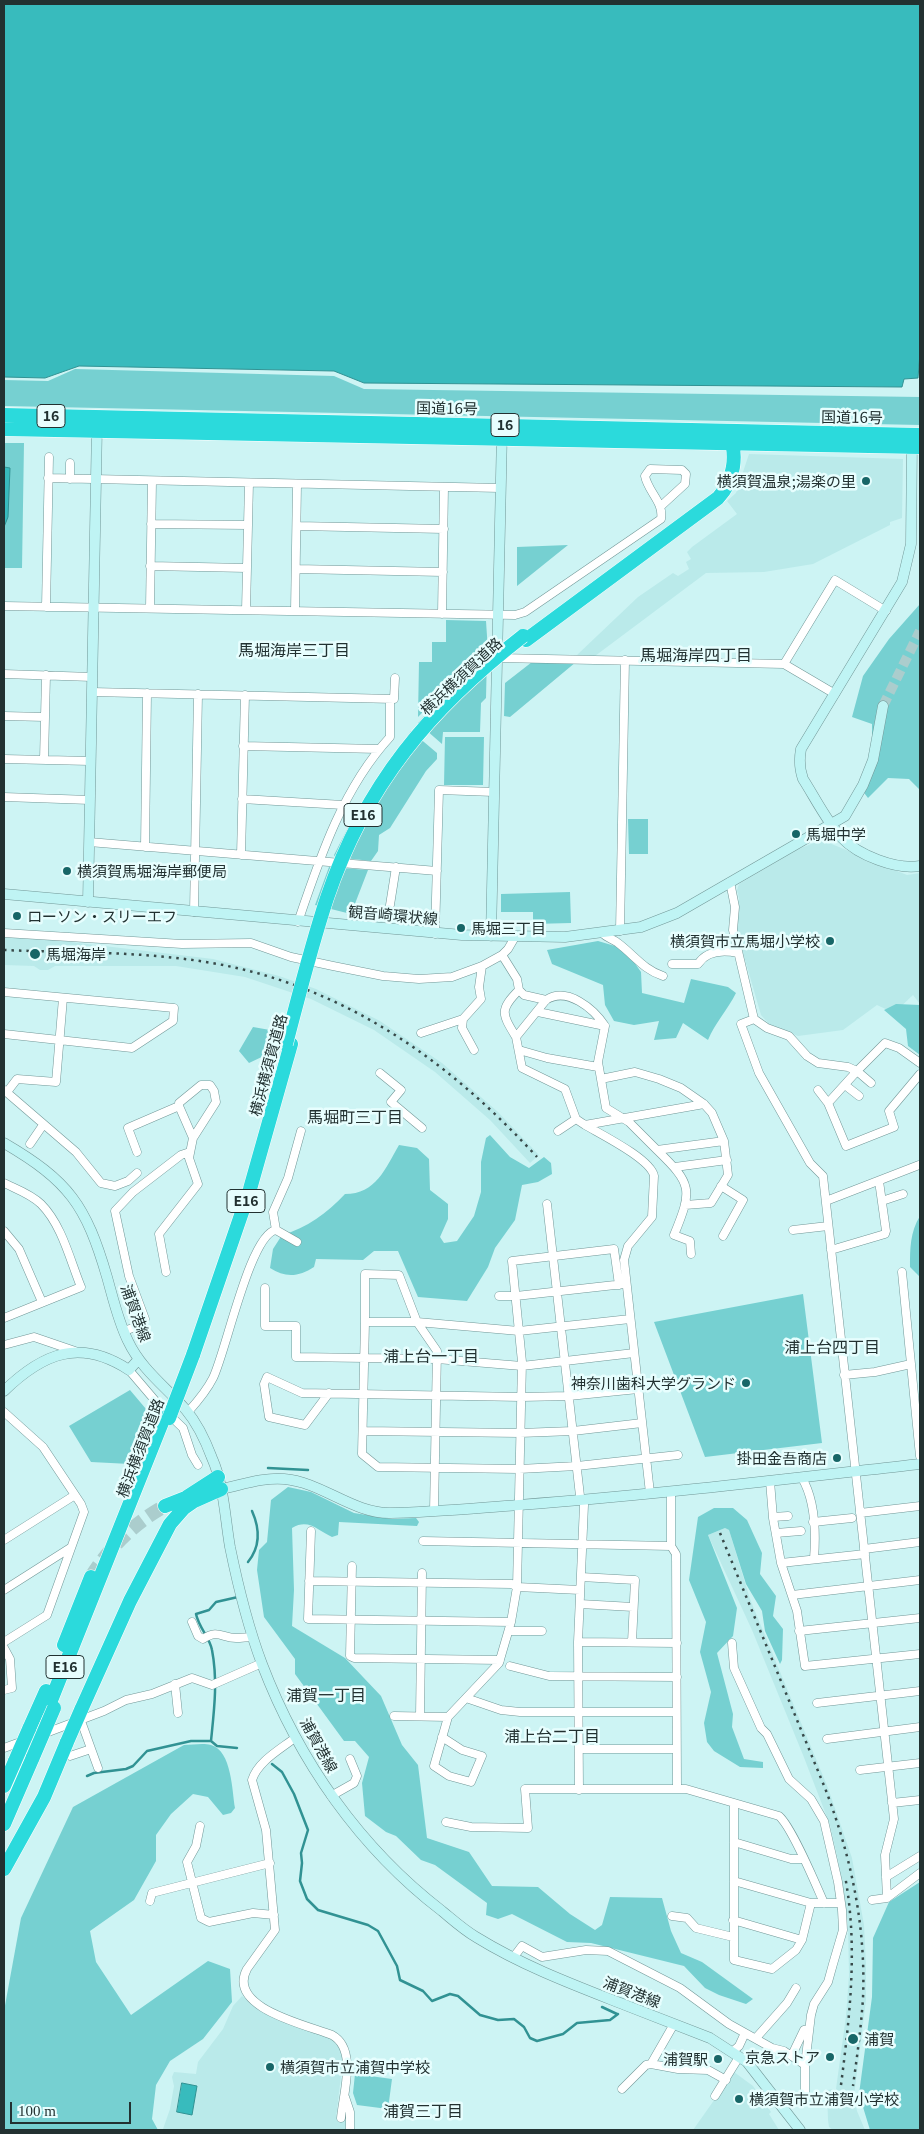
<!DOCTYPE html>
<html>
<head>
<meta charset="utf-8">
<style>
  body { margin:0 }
  #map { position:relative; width:924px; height:2134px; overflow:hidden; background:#cdf4f4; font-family:Georgia,serif }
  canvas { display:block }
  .frame { position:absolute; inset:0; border:5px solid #223131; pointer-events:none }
  .scale { position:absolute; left:10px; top:2102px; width:121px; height:22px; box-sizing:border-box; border:2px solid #223131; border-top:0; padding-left:6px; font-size:15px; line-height:18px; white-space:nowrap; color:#223131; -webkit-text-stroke:4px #e7fefe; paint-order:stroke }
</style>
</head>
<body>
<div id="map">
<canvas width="924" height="2134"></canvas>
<div class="frame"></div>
<div class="scale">100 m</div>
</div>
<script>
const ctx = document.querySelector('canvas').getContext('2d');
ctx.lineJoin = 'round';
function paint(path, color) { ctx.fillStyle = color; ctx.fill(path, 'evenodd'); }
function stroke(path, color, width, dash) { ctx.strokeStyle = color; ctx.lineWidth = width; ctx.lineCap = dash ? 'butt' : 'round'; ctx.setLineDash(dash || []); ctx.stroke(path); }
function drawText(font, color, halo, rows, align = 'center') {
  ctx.font = font + ' Georgia,"Noto Sans JP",serif'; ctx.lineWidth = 5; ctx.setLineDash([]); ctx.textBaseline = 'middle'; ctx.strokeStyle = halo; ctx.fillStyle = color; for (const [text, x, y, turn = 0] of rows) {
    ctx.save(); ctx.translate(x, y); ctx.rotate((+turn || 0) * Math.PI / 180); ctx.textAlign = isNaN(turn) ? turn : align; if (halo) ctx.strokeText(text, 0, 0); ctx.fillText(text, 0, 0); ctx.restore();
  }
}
const built = new Path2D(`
  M749,454l154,5 -1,59 -12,4v3l-77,39 -49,8 -58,1 -111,83 -18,-1 61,-58 35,-24 5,3 11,-7 -3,-7 5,-3 -4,-7 5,-5 45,-33 -10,-13 9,-8z
  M822,840l85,35 13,-2v131l-7,-9 -19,18 -17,-8 -34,25 -45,6 -28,-11 -9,-10 -24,-83 2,-34 -2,-8 2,-6 59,-35z
  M4,937l50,3 159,19 66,17 37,13 64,32 62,42 56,49 41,43 -9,8 -40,-43 -55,-48 -61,-42 -63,-31 -66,-22 -69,-11h-121l-7,4h-8l-6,-4 -30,-1z
  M725,1528l4,2 21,69 78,189 24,70 12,67 2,38v37l-12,96 3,15 8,19h-32l-4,-3 -1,-7 -1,-30 9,-1 10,-73 3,-41 -1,-50 -10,-65 -8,-35 -27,-70 -51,-125 -44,-95z
  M242,1996l22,17 68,26 8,10 3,10 -7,59 10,1 -1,11 -182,-1 7,-20 4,-23 -2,-9 2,-5 22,2 2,-12 25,-33 10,-23z
  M734,2072l19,14 18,26 -2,2 10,16h-86z`);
const green = new Path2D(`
  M75,369l259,7 30,13 556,8v28l-916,-19v-26l44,1z
  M4,443h20l-2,125h-18z
  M568,545l-51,41v-39z
  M920,604v186l-11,-11 -21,-1 -20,20 -9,-12 13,-28v-34l-20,-7 11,-41 26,-37z
  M446,620l40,1 2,30 -43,38 -27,28 1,-55h13v-20h14z
  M487,655l-1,43 -5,5 -1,29h-37l-1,12 -24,-21 28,-32z
  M532,662h44l-66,55 -6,-1 1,-33z
  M411,731l26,22v6l-11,12 -36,57 -11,7 -1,16 -7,10 -36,-4 -1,-2 21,-41z
  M445,737h39l-1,48h-39z
  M628,819h20v35h-19z
  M329,867l39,3 -17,44 -36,-9z
  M570,892l1,31 -38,1v-12h-32v-18z
  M598,941l27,8 16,23 1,21 42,10 7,-24 37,8 8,6c-8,16 -21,30 -28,47l-25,-17 -7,15 -22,2 5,-19 -25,4 -20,-4 -9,-16 -2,-20 -51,-21 -5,-14z
  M896,1004l24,1v50l-12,-9 -2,-17 -22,-19z
  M253,1027l17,3 -2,24 -19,9 -10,-12z
  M490,1135l20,22 19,11 15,-11 7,6 1,11 -14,8 -16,3 -7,35 -20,28 -7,19 -21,34 -49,-4 -20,-46h-24l-11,9 -47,-1 -2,8c-15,10 -29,11 -44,1l3,-19 9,-14c25,-7 45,-22 63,-41 31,0 40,-25 54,-49l18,3 12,11 1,31 18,14v15l-8,18 4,6 13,-2 17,-25 7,-24v-30l5,-24z
  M920,1216v61l-10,-10c0,-18 0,-35 10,-51z
  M803,1294l19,149 -117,14 -51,-135z
  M130,1390l16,19 -16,55 -39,-2 -22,-36z
  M288,1487l23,5 43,21 38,6 24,-1 3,4 -2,4 -78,-4 -1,13 -6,2c-14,-6 -23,-19 -40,-9l2,62 -2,36 53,32 36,38 21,49 16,20 9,73 42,14 23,34 46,1 32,27 25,16 7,-5 8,-28 52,1 9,33 10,22 21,9 51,37 -7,5 -27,-9 -14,-7 -21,-22 -93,-23 -24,-1 -55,-28 -14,5 -12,-4 1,-12 -52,-38 -14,-5 -25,-24 -10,-4 -21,-16 -3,-33 7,-26 -14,-16h-11l-49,-67v-15l-31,-42 -7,-47 2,-20 8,-8 4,-42z
  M714,1508h19l14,12 15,33 -2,21 16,22 -3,20 10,13 -1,31 -2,4 -15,-33 -3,-20 -16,-27 -17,-54 -4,-2 -17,7 29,73 -4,28 -16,17 16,61 -1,13 12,32 19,3v6l-23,-1 -26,-16 -7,-9 -3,-19 7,-31 -11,-40 6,-30 -17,-42 9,-63z
  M184,1745c8,0 19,-2 27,0 21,6 21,46 24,63l-4,5 -8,2 -15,-18 -15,-3 -22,20 -15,21v26l-22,39 -44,31 6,31 35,53 77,-54 22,8 2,33 -29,37 -33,22 -14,24 -4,34 6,11h-154v-119l17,-93 52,-111z
  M920,1882v248h-50l-11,-36 13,-97 1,-59 16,-36z
  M355,2074l37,5 -4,30 -31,-4 -4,-12z`);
const water = new Path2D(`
  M4,4h916v349l-2,25 -14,1 -2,8 -538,-4 -30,-12 -255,-5 -34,12 -41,-1z
  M4,467l6,1 -2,49 -4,10z
  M182,2083l15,3 -5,29 -15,-3z`);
const stream = new Path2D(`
  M268,1468l40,2
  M248,1562c13,-16 12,-33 4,-51
  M211,1741c3,-30 7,-60 1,-91 -2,-12 -13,-22 -16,-36l13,-4 7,-8 22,-5
  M272,1764l10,8 12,22 14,36 -7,23 1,10 -2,18 7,18 11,11 50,15 10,6 19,35 3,14 23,11 9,10 18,-7 8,2 22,19 18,5 16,-1 10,8 6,11 7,3 26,-7 14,-11 33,-3 8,-6
  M87,1776l7,-3 32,-4 7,-3 14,-15 44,-10h20l6,5 20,2
  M602,2007l15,7`);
const secondaryTunnel = new Path2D(`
  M883,706l37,-75`);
const highwayTunnel = new Path2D(`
  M91,1577c18,-29 43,-54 74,-71`);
const street = new Path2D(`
  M48,478l452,10
  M70,479v-16
  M151,524l97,1
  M297,526l147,3
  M150,566l97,2
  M296,569l147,3
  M4,606l511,9 10,-3 136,-93c3,-17 -13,-27 -16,-43l5,-7 32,1 4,4 -1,10 -24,22
  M46,607l3,-150
  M150,608l2,-127
  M246,610l3,-127
  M295,611l2,-127
  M442,614l2,-127
  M499,658l285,6 51,30
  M784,664l51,-84 51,31
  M4,674l88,3
  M92,692l302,7 1,-21
  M4,716l41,1
  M243,746l136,3
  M4,759l86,2
  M44,760l2,-85
  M4,797l86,3
  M242,799l101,6
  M89,842l348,29
  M145,847l2,-154
  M241,855l4,-160
  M730,882l5,25 -2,23 21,89 -13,5 18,49 51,90 13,13 71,643 -9,36 2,43
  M390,905l6,-38
  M194,912l4,-218
  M298,922c22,-65 45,-134 92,-185v-38
  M620,931l5,-271
  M4,933l178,11 69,-1 40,14 42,9 50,10 36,3 33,-2 30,-11 20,-11 6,-6 7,-12
  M602,933c5,5 11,6 16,10 16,12 26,27 45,33
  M435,934l4,-144 55,2
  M502,955l15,24 2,11 5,5 22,5
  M672,964h26c9,-14 25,-14 40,-11
  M4,992l170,16 -1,13 -41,27 -128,-14
  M538,1012l67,14
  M463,1019l-1,9 12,22
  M754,1019l13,9 22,8 18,20 11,7 30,4 9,4 28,-28 14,5 21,15
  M421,1033l42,-14 18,-20 -2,-12 3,-21
  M516,1037c-14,-23 -17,-27 3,-47
  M519,1050l28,8 51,9
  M380,1073l21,17 -10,12 31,26
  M601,1079l34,-7 24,7 22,9 23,16 8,9 12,28 4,34 -17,28 -26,2
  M871,1083l-14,-12 -29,32 18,43 48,-19 -5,-16 31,-37
  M845,1085l14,11
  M4,1090l72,62 25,31 14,3 13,-5 9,-8
  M818,1090l10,13
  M7,1092l10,-13 39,3 7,-84
  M704,1104l-119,21 -9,-6 -11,-30 -43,-21 -6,-31 30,-37c21,-14 48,9 59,26l-7,36 8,46 23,14 28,28 67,-9
  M179,1106v-3l22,-18h9l4,6 2,11 -23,36
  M585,1125c15,9 66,34 69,51l-2,41 -24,29 -4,14 26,233
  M558,1131l18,-12
  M30,1144l13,-19
  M657,1150c35,34 36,39 17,85l16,6 1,13
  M137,1152l-9,-24 51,-22 14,32 -4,20 9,26 -39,50 7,38
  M675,1167l52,-7
  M4,1183c12,6 27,11 37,21 21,21 29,56 40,83l-77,31
  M721,1186l22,14 -20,36
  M826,1201l93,-36
  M882,1201l21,-7
  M547,1204l33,292 4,9 -6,137 1,148
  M276,1230l-3,-18 15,-34 13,-47
  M793,1230l35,-4
  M4,1231l15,18 23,53
  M831,1250l54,-16 1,-3 -7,-50
  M902,1272l18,184
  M265,1288v38h31v31l141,2 85,7 112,-13
  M499,1296h17l108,-12
  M630,1319l-111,12 -102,-9h-52l-3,132 16,13 141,2 58,-3 101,-11
  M365,1322v-48l34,1 18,47 20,29 -3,160
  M124,1331l17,-6 4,-6 -16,-43 -14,-65 18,-19 48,-37 9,-3
  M4,1345l30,-8 41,14
  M129,1370l29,34 25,24 9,27 6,10
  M844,1375l31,-3 36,-8
  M329,1393l-24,32 -36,-8 -5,-33 3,-7 35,16 219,4 48,-1 69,-7
  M4,1412l39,35 38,57 3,8 -37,103 -43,27
  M188,1412c9,-10 19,-22 25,-34 13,-26 37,-144 63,-148l21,12
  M363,1431l157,2 53,-2 69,-8
  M802,1478c13,22 14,55 12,81
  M770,1481l3,37 8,45 16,48 8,55 115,-12
  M671,1491v55l5,8 1,234
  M860,1513l60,-7
  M773,1517l15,-1
  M813,1522l39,-4
  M311,1531l-3,88 203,3
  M776,1533l25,-2
  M4,1540l71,-45
  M423,1541l248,5
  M864,1549l56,-7
  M781,1563l84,-9
  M352,1566l-2,90 4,2 146,2
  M581,1577l54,3 -3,62
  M309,1581l203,3 5,3 63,3
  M4,1590l66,-42
  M792,1595l128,-15
  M580,1604l53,3
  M192,1622l6,14 5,3c15,-10 19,-1 33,-1 6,0 11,-1 17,-1
  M509,1631h33
  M799,1631l121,-13
  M578,1642l99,1
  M732,1643l2,25 27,60 6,6 22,45 22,20 13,22 14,61 4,28 1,20 -10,34 -5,18 -14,22 -3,11 -6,50v27
  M4,1648l6,11 2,29 -8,2
  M510,1666l39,10 128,1
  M175,1684l3,29
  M466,1698l35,12 19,2h156
  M817,1703l103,-12
  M394,1716l54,1
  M420,1716l2,-143
  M81,1721l17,47
  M43,1734l61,-23 22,-11 26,-6 40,-16 20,7 50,-22
  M296,1737c-15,12 -38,24 -44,43l14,50 9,100 -28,39c-21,39 60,56 85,66 26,14 11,59 9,83
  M442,1737l20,13 20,6 -11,26 -22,-6 -15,-10 14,-49 51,-54 12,-41 6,-35 5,-225 -10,-101 102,-12 5,36
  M827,1739l93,-12
  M4,1748l19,-7
  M579,1749h97
  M70,1756l21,-7
  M860,1770l60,-7
  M331,1796l23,-13 3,-7 -7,-17
  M734,1803v157l38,9 24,-19 6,-10 9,-37
  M892,1803l28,-3
  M446,1822l25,5 57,1 -3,-39h161l93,27c13,11 37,69 45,87
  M200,1826l-4,20 -9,16 14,56 8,4 44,-9 21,2
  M734,1842l57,17h12
  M886,1877l34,-21
  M734,1881l77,22h30
  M872,1900l15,-2 33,-25
  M150,1901l2,-8 118,-30
  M672,1916l15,2 9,10 37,9
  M733,1920l69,20
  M513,1958l9,-12 20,11 44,-7 22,1 72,37 49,36 43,24 12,3 21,14
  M756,2038l31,-35 9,-15
  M732,2052l7,-6 6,-13
  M792,2055l12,-25 5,-1
  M651,2064l27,5 30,1 18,10
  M622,2089l24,-24 5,-1 23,-40
  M715,2096l24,-39
  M345,2097l5,15v18`);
const secondary = new Path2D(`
  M912,440l-1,104 -9,38 -101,167c-2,11 -2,19 2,30 11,17 25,45 39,59 16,17 54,32 78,28
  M4,894l458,41 103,2 76,-10 36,-14 168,-97 18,-31 10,-25 10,-54
  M88,902l9,-476
  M491,936l11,-504
  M4,1143c65,38 82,62 103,134 6,21 11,44 21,64 13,28 38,46 58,69 11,13 20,32 26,48 12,27 13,60 18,89 8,39 18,80 32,117 37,97 98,184 180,247 11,9 22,19 34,26 47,29 98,48 149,68 28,11 56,22 85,33l37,24 53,68
  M4,1391c39,-38 76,-53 125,-21l9,-10
  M221,1489c20,-4 43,-12 63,-10 38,3 69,35 107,34 43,-1 85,-5 128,-8 134,-10 268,-26 401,-41`);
const highway = new Path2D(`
  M4,415l916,20
  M4,429l916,18
  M526,640l192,-142c16,-17 20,-43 11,-64
  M193,1355l57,-166 41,-145
  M187,1497l31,-20
  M165,1506l28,-11
  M64,1645l27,-68
  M48,1708l117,-293
  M81,1710l49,-109 40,-77 14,-16 10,-7 27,-12
  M29,1729l17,-38
  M4,1786l11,-25
  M4,1824l29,-67
  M4,1869l40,-72 23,-55`);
const rail = new Path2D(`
  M4,950c69,3 139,1 208,13 132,23 236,97 325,194
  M720,1533l105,255c26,68 41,138 38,210 -2,30 -6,59 -10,88
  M841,2085c9,-71 17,-139 4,-209`);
const highwayBridge = new Path2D(`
  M286,1044c13,-49 25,-98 41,-146 38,-113 103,-190 196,-262
  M169,1418l24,-63
  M67,1742l14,-32
  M33,1757l21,-49
  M15,1761l14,-32`);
const markers = [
  [866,481,5,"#176667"],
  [796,834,5,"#176667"],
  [67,871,5,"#176667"],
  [17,916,5,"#176667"],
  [461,928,5,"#176667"],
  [830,941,5,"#176667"],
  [35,954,6,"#176667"],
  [746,1383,5,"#176667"],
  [837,1458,5,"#176667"],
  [853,2039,6,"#176667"],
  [830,2057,5,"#176667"],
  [718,2059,5,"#176667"],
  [270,2067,5,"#176667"],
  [739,2099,5,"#176667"]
];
const shields = [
  [51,416,28],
  [505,425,28],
  [363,815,38],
  [246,1201,38],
  [65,1667,38]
];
const shieldNames = [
  ["16",51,416],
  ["16",505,425],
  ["E16",363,815],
  ["E16",246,1201],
  ["E16",65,1667]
];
const streetNames = [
  ["国道16号",447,408,1],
  ["国道16号",852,417,1],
  ["横浜横須賀道路",461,676,-43],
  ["観音崎環状線",393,915,5],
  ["横浜横須賀道路",268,1065,-75],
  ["浦賀港線",136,1313,70],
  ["横浜横須賀道路",140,1448,-69],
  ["浦賀港線",319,1745,61],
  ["浦賀港線",632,1992,21]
];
const poiNames = [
  ["横須賀温泉;湯楽の里",856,481,"right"],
  ["馬堀中学",806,834],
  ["横須賀馬堀海岸郵便局",77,871],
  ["ローソン・スリーエフ",27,916],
  ["馬堀三丁目",471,928],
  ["横須賀市立馬堀小学校",820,941,"right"],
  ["馬堀海岸",46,954],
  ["神奈川歯科大学グランド",736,1383,"right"],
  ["掛田金吾商店",827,1458,"right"],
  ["浦賀",864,2039],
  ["京急ストア",820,2057,"right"],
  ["浦賀駅",708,2059,"right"],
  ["横須賀市立浦賀中学校",280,2067],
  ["横須賀市立浦賀小学校",749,2099]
];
const neighbourhoodNames = [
  ["馬堀海岸三丁目",294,650],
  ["馬堀海岸四丁目",696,655],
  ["馬堀町三丁目",355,1117],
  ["浦上台四丁目",832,1347],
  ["浦上台一丁目",431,1356],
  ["浦賀一丁目",326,1695],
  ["浦上台二丁目",552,1736],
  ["浦賀三丁目",423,2111]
];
paint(built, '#baeaea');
paint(green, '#76d0d1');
paint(water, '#38bbbd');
stroke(water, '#319293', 1);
stroke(stream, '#319293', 2.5);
stroke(secondaryTunnel, '#abcdcd', 10, [10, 5]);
stroke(highwayTunnel, '#abcdcd', 14, [14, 7]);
stroke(street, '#729797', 9);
stroke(secondary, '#729797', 11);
stroke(highway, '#fff', 15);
stroke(street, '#fff', 8);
stroke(secondary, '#bff4f4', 10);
stroke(highway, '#2bdadc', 14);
stroke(rail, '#374949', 2.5, [2.5, 5]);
stroke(highwayBridge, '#fff', 15, []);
stroke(highwayBridge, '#2bdadc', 14);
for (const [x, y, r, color] of markers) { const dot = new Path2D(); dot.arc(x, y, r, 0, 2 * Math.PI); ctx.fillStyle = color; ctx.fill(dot); stroke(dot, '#e7fefe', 2); }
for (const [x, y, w] of shields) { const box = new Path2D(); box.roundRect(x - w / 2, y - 11.5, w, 23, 4); ctx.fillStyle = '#e7fefe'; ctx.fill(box); stroke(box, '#223131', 1); }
drawText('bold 14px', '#223131', null, shieldNames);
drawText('15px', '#223131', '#e7fefe', streetNames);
drawText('15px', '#223131', '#e7fefe', poiNames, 'left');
drawText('16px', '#223131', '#e7fefe', neighbourhoodNames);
</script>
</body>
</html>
